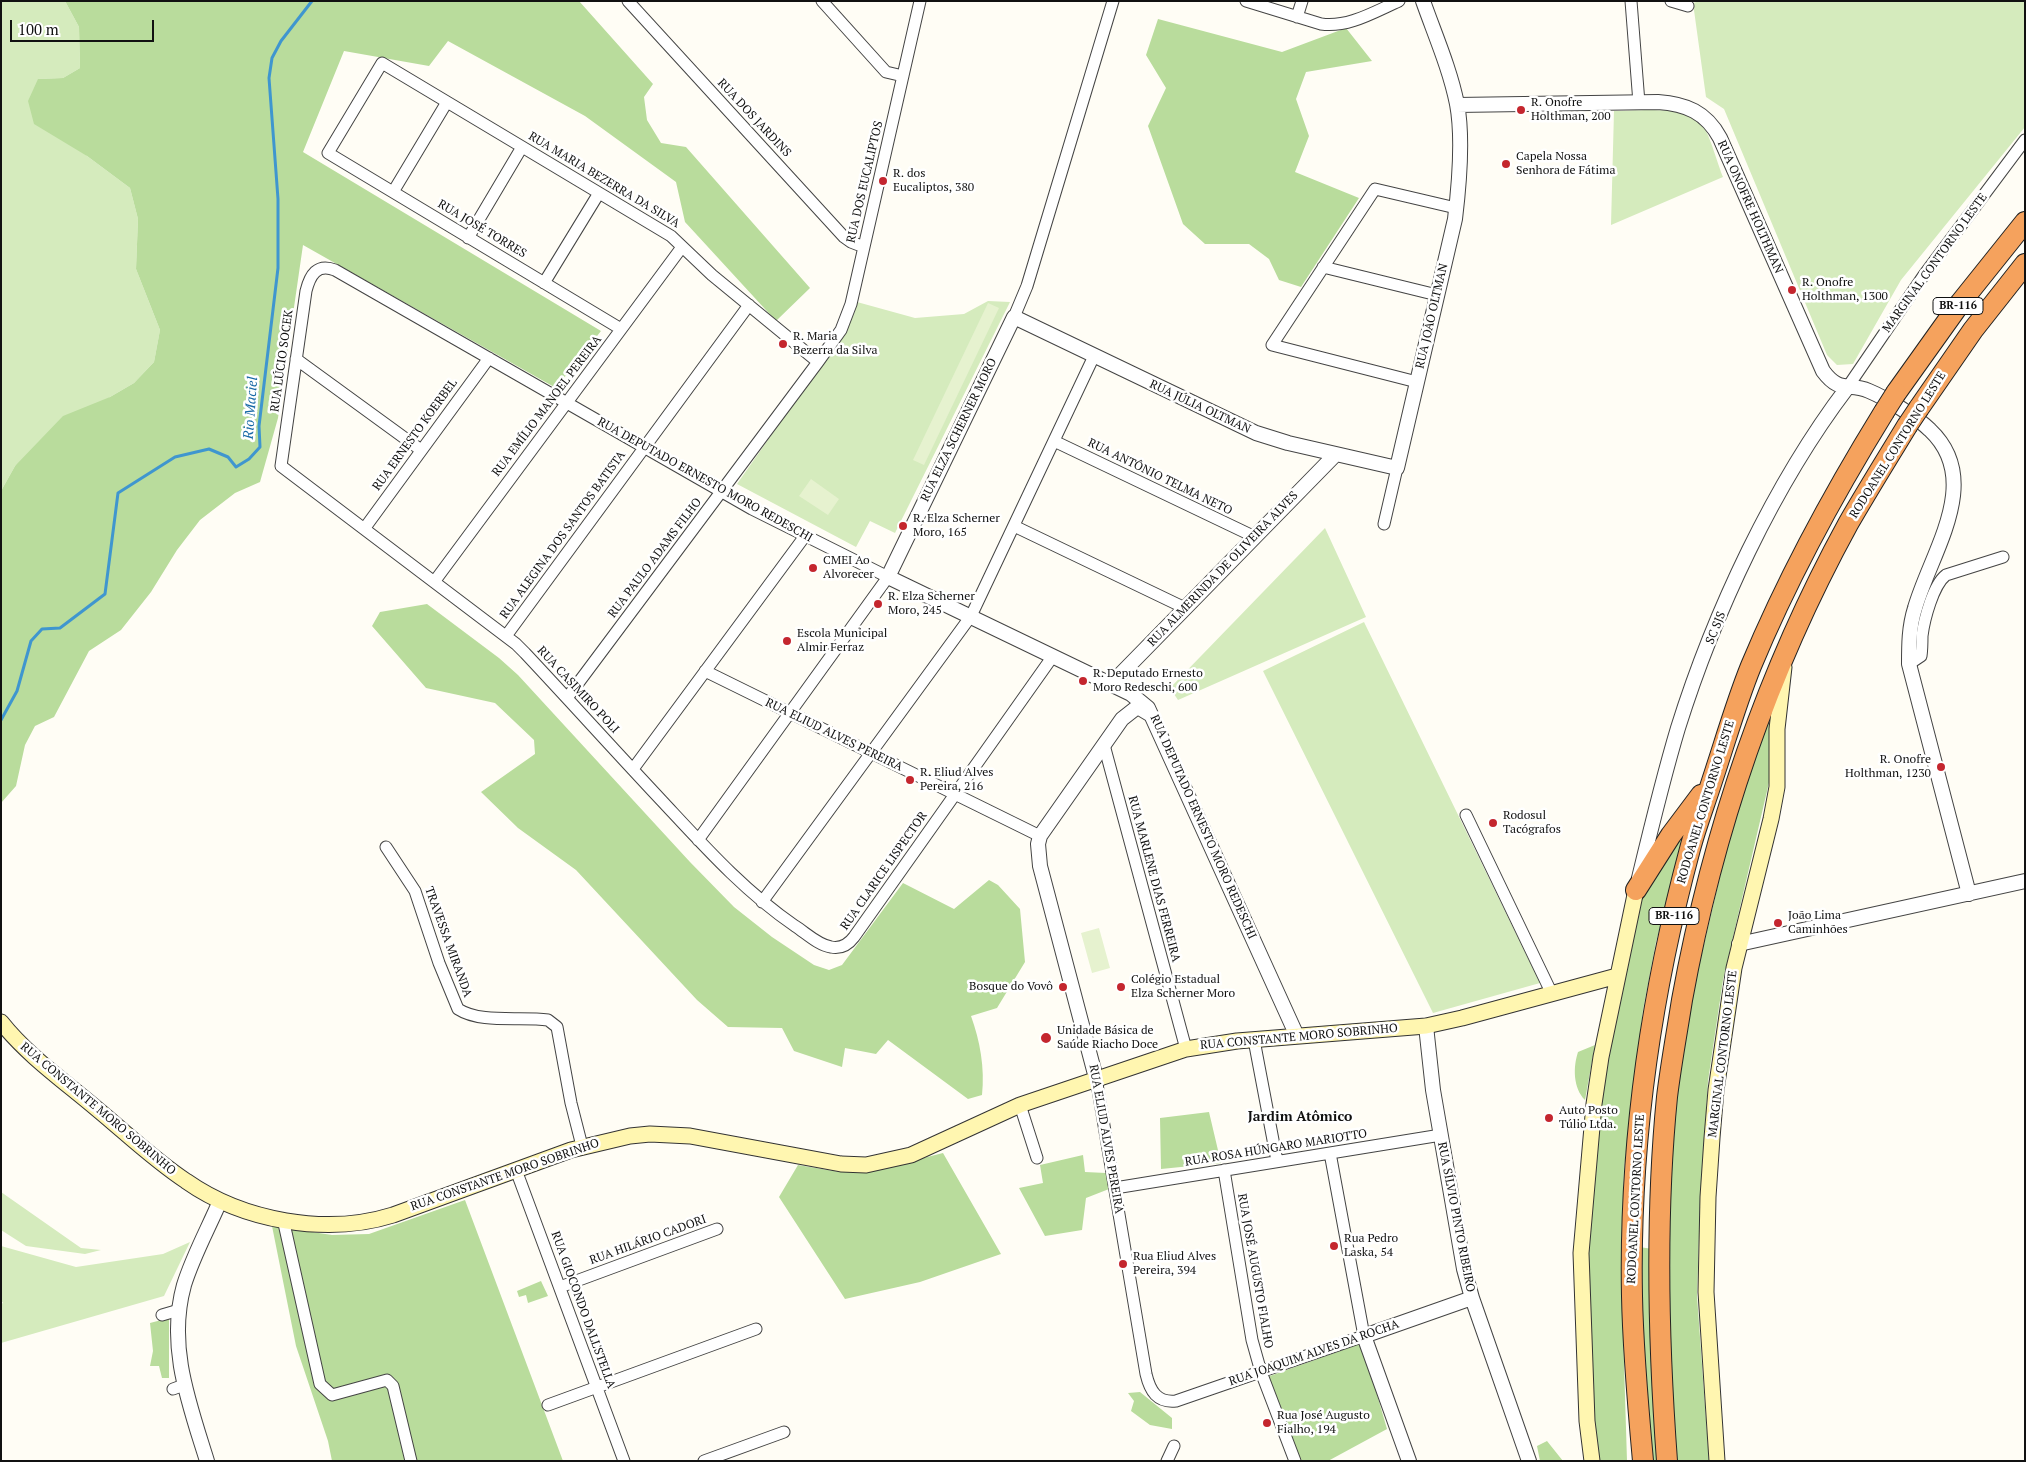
<!DOCTYPE html>
<html>
<head>
<meta charset="utf-8">
<style>
  body { margin:0 }
  #map { position:relative; width:2026px; height:1462px; overflow:hidden; background:#fffdf5; font-family:"PT Serif",serif }
  canvas { display:block }
  .frame { position:absolute; inset:0; border:2px solid #111; pointer-events:none }
  .scale { position:absolute; left:10px; top:20px; width:144px; height:22px; box-sizing:border-box; border:2px solid #111; border-top:0; padding-left:6px; font-size:15px; line-height:18px; white-space:nowrap; color:#111; -webkit-text-stroke:4px #fff; paint-order:stroke }
</style>
</head>
<body>
<div id="map">
<canvas width="2026" height="1462"></canvas>
<div class="frame"></div>
<div class="scale">100 m</div>
</div>
<script>
const ctx = document.querySelector('canvas').getContext('2d');
ctx.lineJoin = 'round';
function paint(path, color) { ctx.fillStyle = color; ctx.fill(path, 'evenodd'); }
function stroke(path, color, width, dash) { ctx.strokeStyle = color; ctx.lineWidth = width; ctx.lineCap = dash ? 'butt' : 'round'; ctx.setLineDash(dash || []); ctx.stroke(path); }
function drawText(font, color, halo, rows, align = 'center') {
  ctx.font = font + ' "PT Serif",serif'; ctx.lineWidth = 5; ctx.setLineDash([]); ctx.textBaseline = 'middle'; ctx.strokeStyle = halo; ctx.fillStyle = color; for (const [text, x, y, turn = 0] of rows) {
    ctx.save(); ctx.translate(x, y); ctx.rotate((+turn || 0) * Math.PI / 180); ctx.textAlign = isNaN(turn) ? turn : align; if (halo) ctx.strokeText(text, 0, 0); ctx.fillText(text, 0, 0); ctx.restore();
  }
}
const green = new Path2D(`
  M1,1h64l14,26 1,41 -17,10 -25,1 49,77 43,32 8,31 -2,50 24,61 -6,32 -20,21 -24,14 -95,69 -14,25z
  M1700,1h325v126l-124,153 -48,84 -16,1 -10,-10 -103,-246 -18,-12 -13,-94z
  M1614,111c24,0 74,-7 89,15 7,9 15,39 20,51l-112,48z
  M988,301l22,1 -115,231 -25,-12 -14,26 -119,-63 110,-157 7,-13 3,-12 58,16 49,-4z
  M1325,528l41,89 -188,83 -8,-12z
  M1364,622l176,361 -107,30 -170,-342z
  M1,1192l80,56 20,2 -16,4 -59,-8 -25,-16z
  M190,1242l-26,54 -163,47v-37l2,-4h-2v-56l75,21 87,-13z`);
const forest = new Path2D(`
  M65,1h514l74,83 -9,13 3,23 14,23 25,4 124,141 -34,33 -91,-99 -9,-40 -91,-66 -137,-75 -19,25 -85,-15 -41,101 298,179 -45,57 -253,-143 -25,173 -18,64 -25,11 -35,27 -23,30 -26,42 -30,38 -32,21 -35,66 -19,9 -10,19 -9,41 -15,17v-312l14,-25 48,-50 47,-19 24,-14 20,-21 6,-32 -24,-61 2,-50 -8,-31 -43,-32 -53,-32 -6,-23 10,-22 25,-1 17,-10 -1,-41z
  M1158,19l124,33 64,-24 26,33 -66,11 -10,27 13,37 -14,36 64,26 -58,89 -22,-7 -10,-21 -20,-15h-44l-22,-20 -35,-98 18,-38 -20,-33z
  M427,604l72,54 19,17 172,187 44,45 38,30 42,28 15,5 13,-5 61,-82 51,26 35,-29 9,5 22,24 5,53 -28,46 -26,8c9,25 14,52 11,79l-14,4 -80,-59 -12,14 -31,-6 -3,19 -48,-16 -12,-23 -54,-1 -31,-27 -121,-130 -58,-42 -37,-36 54,-38 -1,-14 -39,-37 -69,-15 -54,-62 8,-14z
  M1769,719l2,55 -48,206 -15,101 -8,125 -3,90 12,165h-33l-10,-145 6,-192 14,-103 37,-157 22,-79z
  M1690,817l-34,125 -13,68 -19,158 -3,97 6,196h-29l-12,-144 -1,-65 12,-139 43,-222z
  M1595,1045l-10,55c-12,-12 -12,-33 -7,-48z
  M1209,1112l12,51 -60,6 -1,-51z
  M943,1153l58,101 -81,28 -75,17 -66,-102 19,-32 42,7 32,-1z
  M1083,1155l2,17 21,1 3,16 -23,9 -4,32 -37,6 -26,-48 24,-5 -3,-18z
  M465,1200l98,261h-231l-4,-20 -32,-95 -24,-120 60,9 37,-1z
  M1639,1247l14,2 9,212h-13l-5,-70z
  M541,1281l7,15 -20,7 -2,-8 -7,2 -2,-6z
  M169,1318v60h-7l-3,-12h-9l3,-15 -3,-28z
  M1362,1343l25,86 -59,32h-31l-30,-84z
  M1140,1392l32,26v11l-22,-4 -19,-14 3,-10 -6,-8z
  M1547,1441l16,20h-23l-3,-15z`);
const pitch = new Path2D(`
  M988,303l11,5 -75,157 -11,-5z
  M811,479l28,20 -11,16 -29,-19z
  M1099,928l11,40 -18,5 -11,-40z`);
const stream = new Path2D(`
  M1,720l16,-29 14,-50 11,-12 18,-1 45,-34 13,-101 57,-36 34,-8 19,8 8,10 13,-8 11,-12 -1,-21 19,-158v-69l-9,-121 3,-20 9,-17 31,-40`);
const minor = new Path2D(`
  M628,1l216,236 7,5 13,5
  M822,1l64,71 17,4
  M1246,1l75,23c27,4 53,-12 78,-23
  M1631,1l8,102
  M1671,1l17,5
  M1297,17l5,-16
  M393,192l54,-90
  M468,238l54,-91
  M1323,267l114,28
  M544,283l55,-90
  M1014,317l13,-31 86,-285
  M621,329l-293,-176 54,-90 289,173 41,39 106,87
  M296,359l125,91
  M1417,382l-145,-37 103,-156 81,19
  M1847,388l77,-113 101,-135
  M1054,441l201,96
  M1384,524l13,-56
  M1014,526l171,82
  M364,529l125,-171
  M434,582l248,-335
  M506,636l243,-331
  M1909,664l12,-8c1,-7 1,-13 1,-20 2,-16 11,-51 24,-61l57,-18
  M705,671l335,165
  M567,698l251,-336 23,-32 10,-26 69,-303
  M1104,745l82,304
  M633,769l172,-233
  M1466,815l86,179
  M698,840l190,-263 -136,-68 -417,-239c-18,-7 -25,5 -29,21l-25,175 235,178 9,9c46,49 91,99 137,148 42,45 82,90 133,125 11,7 23,19 36,21 10,2 17,-2 23,-10l199,-281
  M386,847l29,44 24,72 19,46c23,15 63,7 90,11l9,7 14,76 11,43
  M762,902l209,-286 123,-260
  M1254,1040l23,121
  M1096,1078l50,296c4,17 11,29 30,27l188,-65 -34,-183
  M1020,1105l17,53
  M516,1170l108,291
  M1224,1170l28,170 9,32 34,89
  M1115,1188l326,-53
  M283,1219l37,165 12,11 55,-15 6,6 18,75
  M560,1287l157,-58
  M162,1315l17,-5
  M173,1389l11,-4
  M548,1405l208,-76
  M704,1461l80,-29
  M1167,1461l7,-15`);
const tertiary = new Path2D(`
  M1457,105l201,-3c28,2 48,10 62,36l103,233c17,23 25,11 46,20 17,7 49,27 61,39 54,51 1,122 -15,178 -6,19 -6,37 -6,56l60,230
  M1111,684l224,-229
  M1639,878c12,-50 24,-100 39,-150 36,-115 96,-244 169,-340
  M1739,944l286,-63
  M1426,1026l7,64 31,179 8,29 57,163
  M1297,1036l-149,-328 -17,-14 -243,-117 126,-260 242,116 32,10 109,25 58,-249c4,-33 8,-83 2,-115 -7,-35 -22,-69 -34,-103
  M1096,1078l-56,-212 -2,-22 2,-8 82,-117 14,-11 5,1 10,6
  M207,1461c-18,-58 -40,-115 -23,-176 9,-29 24,-56 36,-84
  M1409,1461l-45,-125 108,-38`);
const secondary = new Path2D(`
  M1,1022c27,34 63,59 96,87 29,24 57,51 89,72 57,40 140,55 207,34l178,-65 59,-14 20,-2 40,2 151,28 25,1 45,-10 109,-50 166,-56 51,-8 189,-15 36,-8 155,-42
  M1592,1461l-5,-40 -6,-168 13,-149 7,-47 35,-167
  M1717,1461l-11,-169 2,-95 4,-59 4,-48 18,-122 37,-149 6,-32v-58l7,-62`);
const motorway = new Path2D(`
  M1896,393l65,-91 64,-80
  M1919,408l54,-78 52,-66
  M1636,890l35,-55 30,-40
  M1643,1461c-5,-55 -10,-110 -11,-165 -3,-151 19,-302 58,-447 6,-23 15,-46 22,-68 13,-39 24,-78 39,-115 37,-89 83,-173 133,-254
  M1667,1461c-9,-122 -12,-243 0,-364 4,-33 10,-65 15,-97 30,-165 85,-328 166,-476 19,-33 39,-65 59,-98`);
const motorwayBridge = new Path2D(`
  M1884,412l12,-19
  M1907,426l12,-18`);
const markers = [
  [1521,110,5,"#c4262e"],
  [1506,164,5,"#c4262e"],
  [883,181,5,"#c4262e"],
  [1792,290,5,"#c4262e"],
  [783,344,5,"#c4262e"],
  [903,526,5,"#c4262e"],
  [813,568,5,"#c4262e"],
  [878,604,5,"#c4262e"],
  [787,641,5,"#c4262e"],
  [1083,681,5,"#c4262e"],
  [1941,767,5,"#c4262e"],
  [910,780,5,"#c4262e"],
  [1493,823,5,"#c4262e"],
  [1778,923,5,"#c4262e"],
  [1063,987,5,"#c4262e"],
  [1121,987,5,"#c4262e"],
  [1046,1038,6,"#c4262e"],
  [1549,1118,5,"#c4262e"],
  [1334,1246,5,"#c4262e"],
  [1123,1264,5,"#c4262e"],
  [1267,1423,5,"#c4262e"]
];
const shields = [
  [1958,306,50],
  [1674,916,50]
];
const shieldNames = [
  ["BR-116",1958,306],
  ["BR-116",1674,916]
];
const poiNames = [
  ["R. Onofre",1531,103],
  ["Holthman, 200",1531,117],
  ["Capela Nossa",1516,157],
  ["Senhora de Fátima",1516,171],
  ["R. dos",893,174],
  ["Eucaliptos, 380",893,188],
  ["R. Onofre",1802,283],
  ["Holthman, 1300",1802,297],
  ["R. Maria",793,337],
  ["Bezerra da Silva",793,351],
  ["R. Elza Scherner",913,519],
  ["Moro, 165",913,533],
  ["CMEI Ao",823,561],
  ["Alvorecer",823,575],
  ["R. Elza Scherner",888,597],
  ["Moro, 245",888,611],
  ["Escola Municipal",797,634],
  ["Almir Ferraz",797,648],
  ["R. Deputado Ernesto",1093,674],
  ["Moro Redeschi, 600",1093,688],
  ["R. Onofre",1931,760,"right"],
  ["Holthman, 1230",1931,774,"right"],
  ["R. Eliud Alves",920,773],
  ["Pereira, 216",920,787],
  ["Rodosul",1503,816],
  ["Tacógrafos",1503,830],
  ["João Lima",1788,916],
  ["Caminhões",1788,930],
  ["Colégio Estadual",1131,980],
  ["Elza Scherner Moro",1131,994],
  ["Bosque do Vovô",1053,987,"right"],
  ["Unidade Básica de",1057,1031],
  ["Saúde Riacho Doce",1057,1045],
  ["Auto Posto",1559,1111],
  ["Túlio Ltda.",1559,1125],
  ["Rua Pedro",1344,1239],
  ["Laska, 54",1344,1253],
  ["Rua Eliud Alves",1133,1257],
  ["Pereira, 394",1133,1271],
  ["Rua José Augusto",1277,1416],
  ["Fialho, 194",1277,1430]
];
const streetNames = [
  ["RUA DOS JARDINS",754,118,47],
  ["RUA MARIA BEZERRA DA SILVA",604,180,31],
  ["RUA DOS EUCALIPTOS",865,182,-77],
  ["RUA ONOFRE HOLTHMAN",1750,207,66],
  ["RUA JOSÉ TORRES",482,229,31],
  ["MARGINAL CONTORNO LESTE",1935,263,-54],
  ["RUA JOÃO OLTMAN",1432,316,-77],
  ["RUA LÚCIO SOCEK",282,361,-82],
  ["RUA EMÍLIO MANOEL PEREIRA",547,406,-53],
  ["RUA JÚLIA OLTMAN",1200,407,25],
  ["RUA ELZA SCHERNER MORO",959,430,-64],
  ["RUA ERNESTO KOERBEL",415,435,-54],
  ["RODOANEL CONTORNO LESTE",1898,445,-58],
  ["RUA ANTÔNIO TELMA NETO",1160,477,26],
  ["RUA DEPUTADO ERNESTO MORO REDESCHI",705,480,29],
  ["RUA ALEGINA DOS SANTOS BATISTA",563,535,-54],
  ["RUA PAULO ADAMS FILHO",655,558,-53],
  ["RUA ALMERINDA DE OLIVEIRA ALVES",1223,569,-46],
  ["SC SJS",1716,628,-68],
  ["RUA CASIMIRO POLI",578,690,47],
  ["RUA ELIUD ALVES PEREIRA",834,735,26],
  ["RODOANEL CONTORNO LESTE",1706,802,-73],
  ["RUA DEPUTADO ERNESTO MORO REDESCHI",1203,827,66],
  ["RUA CLARICE LISPECTOR",884,871,-55],
  ["RUA MARLENE DIAS FERREIRA",1154,879,75],
  ["TRAVESSA MIRANDA",448,942,70],
  ["RUA CONSTANTE MORO SOBRINHO",1299,1037,-5],
  ["MARGINAL CONTORNO LESTE",1723,1054,-83],
  ["RUA CONSTANTE MORO SOBRINHO",98,1109,40],
  ["RUA ELIUD ALVES PEREIRA",1106,1139,80],
  ["RUA ROSA HÚNGARO MARIOTTO",1276,1148,-9],
  ["RUA CONSTANTE MORO SOBRINHO",505,1175,-19],
  ["RODOANEL CONTORNO LESTE",1636,1199,-87],
  ["RUA SÍLVIO PINTO RIBEIRO",1456,1217,79],
  ["RUA HILÁRIO CADORI",648,1240,-20],
  ["RUA JOSÉ AUGUSTO FIALHO",1255,1271,80],
  ["RUA GIOCONDO DALL'STELLA",583,1310,70],
  ["RUA JOAQUIM ALVES DA ROCHA",1314,1353,-19]
];
const waterNames = [
  ["Rio Maciel",251,408,-86]
];
const neighbourhoodNames = [
  ["Jardim Atômico",1300,1117]
];
paint(green, '#d5ebbd');
paint(forest, '#b9dc9c');
paint(pitch, '#e6f2cf');
stroke(stream, '#3f96cf', 3);
stroke(minor, '#444', 13);
stroke(tertiary, '#444', 16);
stroke(secondary, '#333', 17);
stroke(motorway, '#222', 22);
stroke(minor, '#fff', 11);
stroke(tertiary, '#fff', 14);
stroke(secondary, '#fff6b0', 15);
stroke(motorway, '#f5a25d', 20);
stroke(motorwayBridge, '#222', 22, []);
stroke(motorwayBridge, '#f5a25d', 20);
for (const [x, y, r, color] of markers) { const dot = new Path2D(); dot.arc(x, y, r, 0, 2 * Math.PI); ctx.fillStyle = color; ctx.fill(dot); stroke(dot, '#fff', 2); }
for (const [x, y, w] of shields) { const box = new Path2D(); box.roundRect(x - w / 2, y - 8.5, w, 17, 4); ctx.fillStyle = '#fff'; ctx.fill(box); stroke(box, '#111', 1); }
drawText('bold 11px', '#111', null, shieldNames);
drawText('12px', '#111', '#fff', poiNames, 'left');
drawText('12px', '#111', '#fff', streetNames);
drawText('italic 14px', '#1768a6', '#fff', waterNames);
drawText('bold 14px', '#111', '#fff', neighbourhoodNames);
</script>
</body>
</html>
